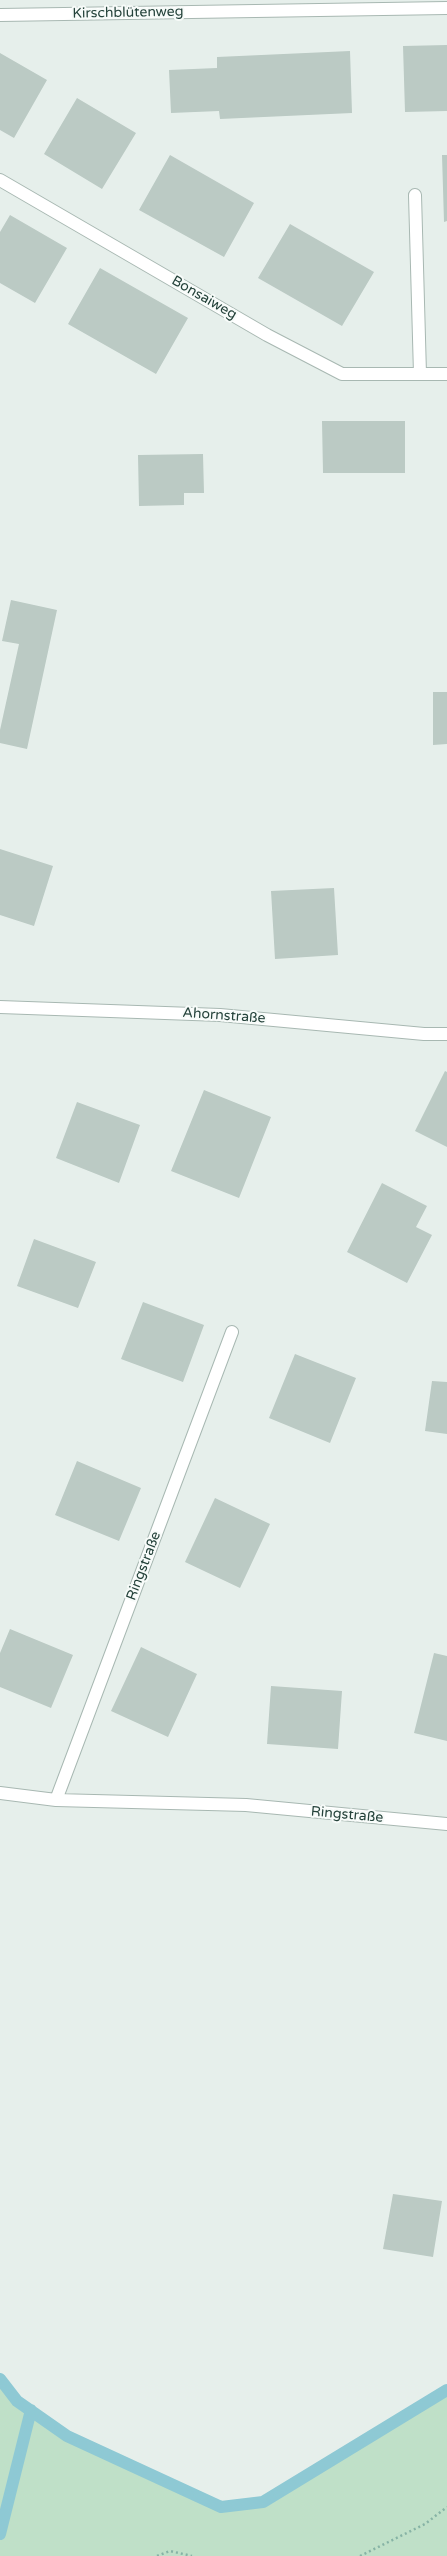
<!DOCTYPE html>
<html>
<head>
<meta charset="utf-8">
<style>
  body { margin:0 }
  canvas { display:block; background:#e6efeb }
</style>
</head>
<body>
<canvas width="447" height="2556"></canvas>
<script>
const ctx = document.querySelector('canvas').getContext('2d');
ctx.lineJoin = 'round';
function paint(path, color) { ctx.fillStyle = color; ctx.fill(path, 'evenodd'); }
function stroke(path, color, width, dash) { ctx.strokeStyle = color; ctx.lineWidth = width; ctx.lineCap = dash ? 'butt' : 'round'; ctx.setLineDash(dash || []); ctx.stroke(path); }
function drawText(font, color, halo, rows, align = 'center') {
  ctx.font = font + ' "Varela Round",sans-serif'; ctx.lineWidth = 4; ctx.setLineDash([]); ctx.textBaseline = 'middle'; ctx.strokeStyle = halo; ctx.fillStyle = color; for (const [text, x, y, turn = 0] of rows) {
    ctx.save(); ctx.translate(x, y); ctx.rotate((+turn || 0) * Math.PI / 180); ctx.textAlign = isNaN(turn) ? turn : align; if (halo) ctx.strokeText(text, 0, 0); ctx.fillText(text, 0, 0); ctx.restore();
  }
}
const green = new Path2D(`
  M0,2379l17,22 50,35 154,71 42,-5 184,-112v166h-447z`);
const stream = new Path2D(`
  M0,2379l17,22 50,35 154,71 42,-5 184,-112
  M0,2534l31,-124`);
const building = new Path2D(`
  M447,45v66l-42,1 -2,-66z
  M350,51l2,62 -132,6 -1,-8 -48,2 -2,-43 48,-2v-11z
  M0,53l47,27 -33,58 -14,-8z
  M77,98l59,35 -34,56 -58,-35z
  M170,155l84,48 -30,54 -85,-47z
  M442,155h5v66l-3,1z
  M10,215l57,33 -32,55 -35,-20v-51z
  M290,224l84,48 -32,54 -84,-48z
  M100,268l88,50 -32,56 -88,-50z
  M322,421h83v52h-82z
  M203,454l1,39h-20v12l-45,1 -1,-51z
  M11,600l46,10 -30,139 -27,-6v-13l19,-86 -17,-3z
  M433,692h14v52l-14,1z
  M0,849l53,17 -19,60 -34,-11z
  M334,888l4,67 -63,4 -4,-68z
  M445,1071l2,1v75l-32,-16z
  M204,1090l67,27 -32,81 -68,-27z
  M77,1102l63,23 -21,58 -63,-25z
  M382,1183l45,23 -11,21 16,8 -25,48 -60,-31z
  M34,1239l62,23 -18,46 -61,-22z
  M143,1302l61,23 -21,57 -62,-23z
  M295,1354l61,24 -26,65 -61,-25z
  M432,1381l15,1v52l-22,-3z
  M77,1461l64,27 -22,53 -64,-26z
  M215,1498l55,26 -30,64 -55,-26z
  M10,1629l63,26 -22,53 -51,-21v-34z
  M141,1647l56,27 -29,63 -57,-26z
  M434,1653l13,3v85l-33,-8z
  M271,1686l71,5 -4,58 -71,-5z
  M393,2194l49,7 -9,56 -50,-8z`);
const path = new Path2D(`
  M157,2556l13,-5 22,5
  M360,2556l65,-32 22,-17`);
const service = new Path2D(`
  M415,195l5,179`);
const minor = new Path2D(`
  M0,15l447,-7
  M0,180l267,155 75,39h105
  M0,1007l220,8 204,19h23
  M0,1793l56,7 190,5 201,19
  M56,1800l176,-468`);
const streetNames = [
  ["Kirschblütenweg",128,13,-1],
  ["Bonsaiweg",204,298,30],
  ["Ahornstraße",224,1016,4],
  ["Ringstraße",144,1566,-69],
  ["Ringstraße",347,1815,5]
];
paint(green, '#bfe0c8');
stroke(stream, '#8ec9d4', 12);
paint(building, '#bbcac4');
stroke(service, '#a8b8b2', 14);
stroke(minor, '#a8b8b2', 14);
stroke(path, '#86b3a5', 2.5, [2, 3]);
stroke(service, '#fff', 12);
stroke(minor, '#fff', 12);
drawText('14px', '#24423a', '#f7fbf9', streetNames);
</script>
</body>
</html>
